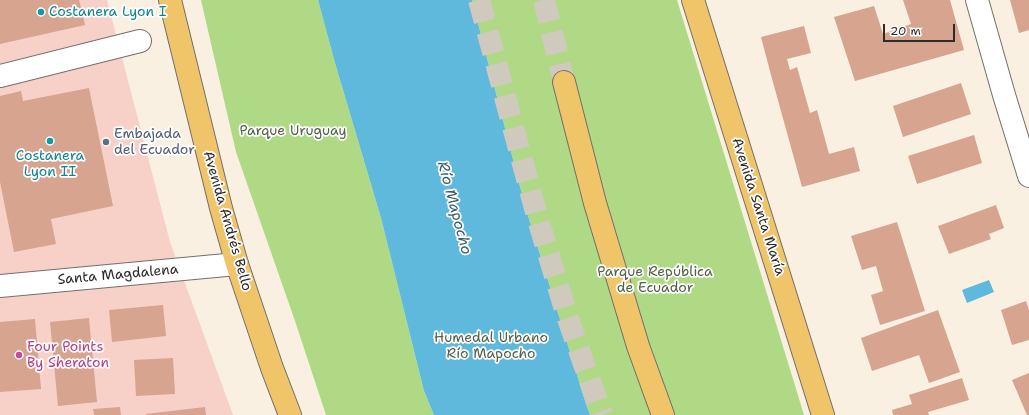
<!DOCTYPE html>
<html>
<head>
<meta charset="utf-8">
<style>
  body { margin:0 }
  #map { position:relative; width:1029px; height:415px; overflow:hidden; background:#f9f0e2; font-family:"Shantell Sans",sans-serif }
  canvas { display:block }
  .scale { position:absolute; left:883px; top:24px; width:72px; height:18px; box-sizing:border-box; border:2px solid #2b2b2b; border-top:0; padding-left:5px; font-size:12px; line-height:14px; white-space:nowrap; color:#2b2b2b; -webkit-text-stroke:3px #fff; paint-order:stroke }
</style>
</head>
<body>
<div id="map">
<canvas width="1029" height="415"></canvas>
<div class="scale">20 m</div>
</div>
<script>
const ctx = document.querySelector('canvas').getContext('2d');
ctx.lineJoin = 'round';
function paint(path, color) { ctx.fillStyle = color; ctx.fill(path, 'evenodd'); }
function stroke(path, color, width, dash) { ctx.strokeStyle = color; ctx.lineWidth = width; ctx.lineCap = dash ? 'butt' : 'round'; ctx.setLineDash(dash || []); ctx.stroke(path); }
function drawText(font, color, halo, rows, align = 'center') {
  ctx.font = font + ' "Shantell Sans",sans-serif'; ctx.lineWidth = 3.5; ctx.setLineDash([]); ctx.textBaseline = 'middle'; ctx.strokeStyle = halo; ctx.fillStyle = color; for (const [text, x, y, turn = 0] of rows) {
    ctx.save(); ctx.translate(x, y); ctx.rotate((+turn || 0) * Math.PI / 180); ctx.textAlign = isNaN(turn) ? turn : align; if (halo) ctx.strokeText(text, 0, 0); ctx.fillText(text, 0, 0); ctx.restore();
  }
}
const built = new Path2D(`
  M0,0h107l63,242 63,173h-233z`);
const green = new Path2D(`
  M201,0h117l17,63 46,155 43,173 10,24h-108l-31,-94 -59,-169z
  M472,0h205l127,415h-214l-4,-11 -61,-198z`);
const water = new Path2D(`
  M318,0h154l53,206 61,198 4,11h-156l-10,-24 -43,-173 -46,-155z
  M989,280l5,12 -27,11 -5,-13z`);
const building = new Path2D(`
  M0,0h79l6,25 -85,19z
  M903,0h47l14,50 -109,31 -21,-64 40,-11 9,28 28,-10z
  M1010,0h19v30l-10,3z
  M804,26l7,27 -24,6 3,11 7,-3 13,46 7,-3 12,44 25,-7 6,24 -58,16 -31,-112 -10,-38z
  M961,83l10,31 -68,23 -10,-31z
  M89,88l24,118 -62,13 5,25 -42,8 -14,-70v-86l21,-5 2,10z
  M974,135l8,28 -65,21 -9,-28z
  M996,205l8,23 -15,6 2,5 -42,15 -11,-28z
  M897,222l28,89 -45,14 -9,-30 12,-4 -7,-25 -14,4 -11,-34z
  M1026,301l3,9v30l-17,5 -11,-35z
  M163,305l3,31 -54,6 -3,-32z
  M938,310l22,62 -31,11 -10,-28 -47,16 -11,-33z
  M89,318l8,84 -39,4 -8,-84z
  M35,319l6,70 -41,3v-70z
  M173,358l2,36 -39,2 -2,-36z
  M1029,373v42h-2l-15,-35z
  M962,378l7,22 -41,12 1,3h-36l-1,-5 20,-6 -3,-9z
  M120,407l1,8h-27l-1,-6z
  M205,407l1,8h-60v-1z`);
const highwayTunnel = new Path2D(`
  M479,0l58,216 30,100 35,99
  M544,0l20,82`);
const street = new Path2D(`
  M977,0l27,95 25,81
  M0,76l140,-35
  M0,286l237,-22`);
const primary = new Path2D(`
  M170,0l51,208 16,56 35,104 18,47
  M693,0l130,415`);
const highway = new Path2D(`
  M564,82l31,121 43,143 25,69`);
const markers = [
  [41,12,4,"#0f9aa8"],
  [50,141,4,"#0f9aa8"],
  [106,142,4,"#5c6f8a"],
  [19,355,4,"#d1479c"]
];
const cultureNames = [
  ["Costanera Lyon I",49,12],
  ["Costanera",50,156,"center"],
  ["Lyon II",50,172,"center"]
];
const parkNames = [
  ["Parque Uruguay",293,131],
  ["Parque República",655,272],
  ["de Ecuador",655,288],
  ["Humedal Urbano",491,338],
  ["Río Mapocho",491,354]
];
const serviceNames = [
  ["Embajada",114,134],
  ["del Ecuador",114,150]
];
const streetNames = [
  ["Avenida Santa María",758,207,72],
  ["Avenida Andrés Bello",227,221,74],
  ["Santa Magdalena",118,275,-5]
];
const hotelNames = [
  ["Four Points",27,347],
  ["By Sheraton",27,363]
];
const waterNames = [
  ["Río Mapocho",454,208,75]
];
paint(built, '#f7d1c8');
paint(green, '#afd984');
paint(water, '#5eb9dc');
paint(building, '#d6a48f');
stroke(highwayTunnel, '#d0c9bd', 22, [22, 11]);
stroke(street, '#73706b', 24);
stroke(primary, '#73706b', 24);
stroke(highway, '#73706b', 24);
stroke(street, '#fff', 22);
stroke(primary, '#f0c469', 22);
stroke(highway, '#f0c469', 22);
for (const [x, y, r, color] of markers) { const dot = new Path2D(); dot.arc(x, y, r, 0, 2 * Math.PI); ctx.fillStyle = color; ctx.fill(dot); stroke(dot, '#fff', 1.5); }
drawText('14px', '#0d838f', '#fff', cultureNames, 'left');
drawText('14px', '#535f46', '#fff', parkNames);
drawText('14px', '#4e5e75', '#fff', serviceNames, 'left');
drawText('14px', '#2b2b2b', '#fff', streetNames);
drawText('14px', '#b23c85', '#fff', hotelNames, 'left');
drawText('italic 15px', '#3d5d69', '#fff', waterNames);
</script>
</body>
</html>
